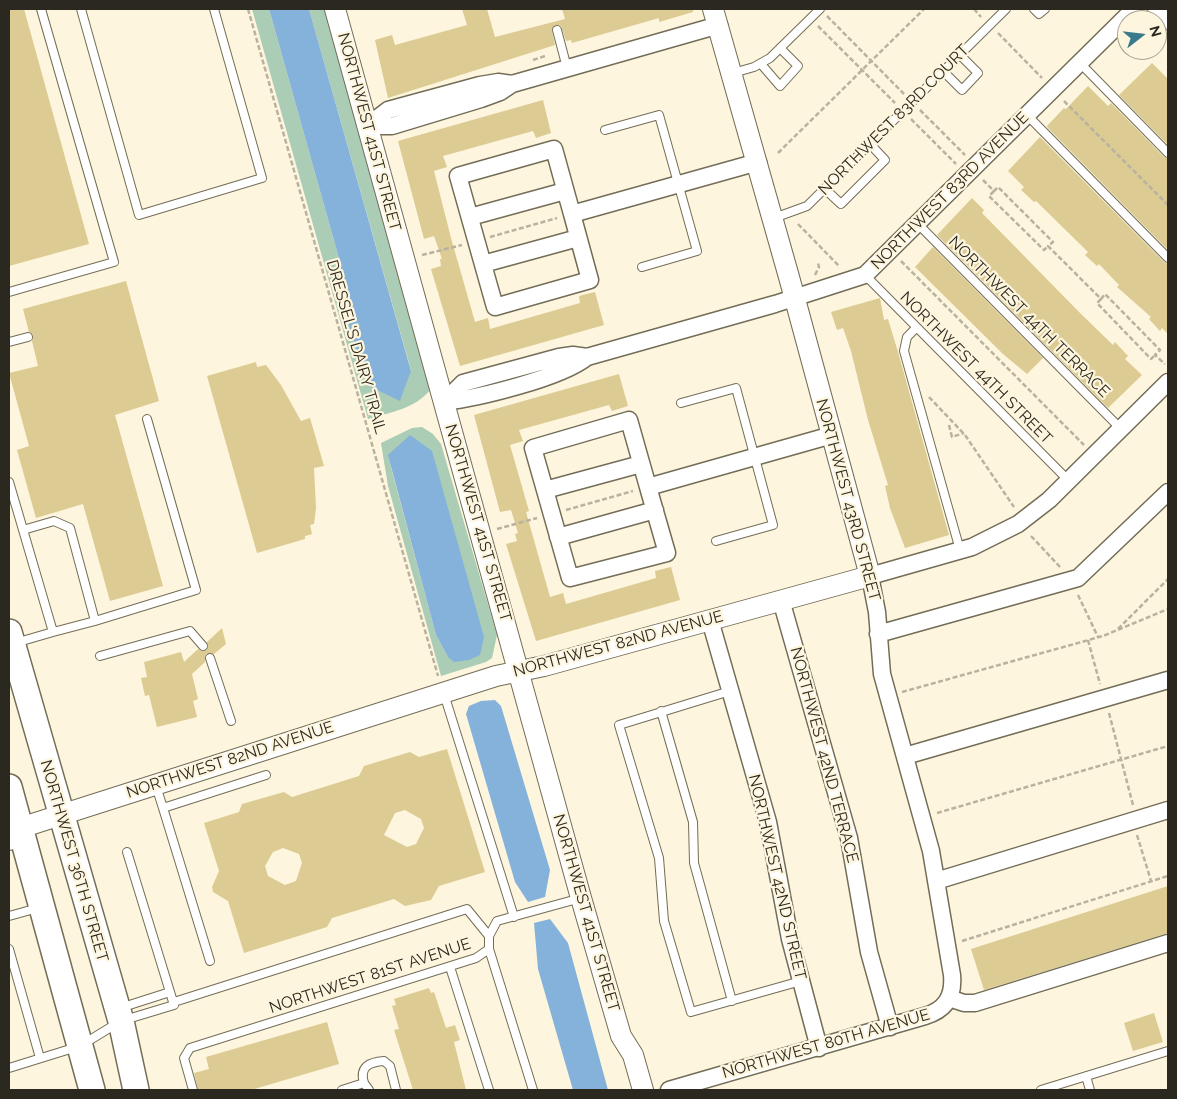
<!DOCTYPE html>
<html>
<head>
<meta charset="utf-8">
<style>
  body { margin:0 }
  #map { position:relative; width:1177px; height:1099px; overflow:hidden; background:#fdf5dd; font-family:Raleway,sans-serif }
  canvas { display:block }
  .frame { position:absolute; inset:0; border:10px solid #2b281f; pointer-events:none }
  .north { position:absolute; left:1117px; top:10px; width:50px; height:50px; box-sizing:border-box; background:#fdf5dd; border:1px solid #a9a391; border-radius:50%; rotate:74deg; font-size:14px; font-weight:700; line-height:20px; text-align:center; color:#2b281f }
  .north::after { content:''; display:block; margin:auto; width:18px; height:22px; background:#397a8d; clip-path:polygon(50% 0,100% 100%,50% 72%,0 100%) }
</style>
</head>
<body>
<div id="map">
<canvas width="1177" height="1099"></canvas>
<div class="frame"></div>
<div class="north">N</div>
</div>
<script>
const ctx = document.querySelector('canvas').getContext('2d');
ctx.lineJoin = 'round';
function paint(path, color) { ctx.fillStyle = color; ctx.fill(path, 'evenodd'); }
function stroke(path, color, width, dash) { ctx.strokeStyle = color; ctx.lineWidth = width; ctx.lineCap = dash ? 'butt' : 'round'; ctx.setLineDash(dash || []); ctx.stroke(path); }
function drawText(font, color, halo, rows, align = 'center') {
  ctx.font = font + ' Raleway,sans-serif'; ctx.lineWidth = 4.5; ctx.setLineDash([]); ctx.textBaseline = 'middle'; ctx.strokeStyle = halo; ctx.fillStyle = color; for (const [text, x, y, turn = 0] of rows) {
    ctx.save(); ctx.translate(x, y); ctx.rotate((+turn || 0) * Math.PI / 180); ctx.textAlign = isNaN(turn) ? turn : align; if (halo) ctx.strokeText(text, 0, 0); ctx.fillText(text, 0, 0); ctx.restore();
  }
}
const green = new Path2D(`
  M252,9h17l71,253 -1,28 61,110 11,-30 -102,-361h21l101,380c-16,20 -40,23 -63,30z
  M422,427l11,7 8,10 56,191 -5,23 -6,4 -45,14 -53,-190 -7,-43 31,-15zM388,456l60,201 -12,-22z`);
const water = new Path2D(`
  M269,9h40l102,362 -11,30 -33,-16 -28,-95 1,-28z
  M410,435l22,16 52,186 -4,18 -11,5 -15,2 -6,-5 -12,-22 -48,-180z
  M495,700l6,6 49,164 -5,27 -17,5 -13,-20 -49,-168 3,-8 12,-5z
  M550,919l18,24 40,147h-35l-35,-121 -4,-46z`);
const building = new Path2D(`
  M9,9h15l65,235 -80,22z
  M462,9h25l8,28 70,-18 -3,-10h131v3l-34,10v-4l-87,25 -1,-3 -5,1 -5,-15 -6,-1 -3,6 3,14 -167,53 -13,-58 17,-5 3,10 72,-20z
  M1152,63l16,16v66l-49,-50z
  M1088,86l20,20 3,-3 53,54 4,1v92l-120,-122 -1,-2 17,-18 2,1z
  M543,100l8,33 -15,5 -3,-7 -90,25 4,11 -13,4 17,67 24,84 13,-4 2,11 90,-26 -1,-7 16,-4 9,33 -144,41 -29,-97 10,-3 -1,-7h2l-8,-23 -10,3 -26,-98z
  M1040,137l124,125 4,2v70l-6,-6 -2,3 -11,-12 2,-2 -34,-30 2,-2 -20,-21 -2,2 -12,-11 3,-3 -52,-51 -2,1 -13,-12 3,-3 -16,-16z
  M972,198l12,12 -2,3 98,100 33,32 2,-3 13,14 -3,3 17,16 -34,33 -171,-173z
  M933,247l110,111 -16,16 -24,-20 -88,-87z
  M126,281l33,120 -44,14 48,171 -53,15 -27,-97 -47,14 -19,-68 12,-4 -20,-73 29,-7 -6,-25 1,-6 -4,-3 -6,-23z
  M880,298l4,22 4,-1 10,33 51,183 -44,13 -15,-40 -5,-22 3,-1 -20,-65 -17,-69 -8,-23 -6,2 -6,-18z
  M256,362l1,5 9,-2 15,20 20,36 9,-3 14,48 -10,2 2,40 -2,16 -4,1 2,9 -7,2v3l-48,14 -50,-177z
  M619,374l9,32 -16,5 -3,-6 -90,25 4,11 -13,4 19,66 -3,1 24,85 13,-4 3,11 90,-26 -1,-7 16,-4 9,33 -144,41 -30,-97 11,-3 -2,-7 3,-1 -7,-23 -11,2 -26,-97z
  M222,628l4,16 -12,10h-8l-1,8 -13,12 6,25 -5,2 4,16 -40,10 -8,-32 -4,1 -4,-18 6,-1 -3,-15 37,-10 3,10 14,-13 4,2 5,-1v-8z
  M447,749l38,123 -46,14 -8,14 -26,6 -11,-7 -62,19 -5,9 -83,26 -16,-52 -15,-9 -1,-5 7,-16 -15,-48 35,-11 3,-8 42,-12 8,5 67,-21 5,-10 46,-14 9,5zM405,810l16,9 3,9 -8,16 -9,3 -23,-12 11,-22zM283,848l16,6 3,9 -6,18 -11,4 -17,-9 -3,-10 8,-14z
  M1168,886v47l-184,57 -13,-41z
  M429,988l2,5 3,-1 12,36 9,-3 5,15 -6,2 12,48h-53l-19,-60 5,-1 -7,-23 4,-1 -2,-6z
  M1154,1013l9,29 -30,9 -9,-28z
  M327,1022l12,42 -88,26h-53l-4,-17 15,-4 -3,-12z`);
const path = new Path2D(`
  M248,9l190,667
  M974,9l7,8
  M827,16l77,78
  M818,26l77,77
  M998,33l44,45
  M533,60l12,-4
  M1064,101l104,104
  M920,110l45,45
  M911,119l45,45
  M778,153l146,-144
  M983,180l11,11 4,-4 55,55 -5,4 53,53 4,-5 55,56 -5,5 10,9
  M994,191l-5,5 55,54 4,-4
  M798,224l41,42
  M490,237l67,-19
  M422,255l40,-10
  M901,261l183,184
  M815,275l4,-8 -1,-4
  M1101,299l-4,4 54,56 4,-4
  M929,397l36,38 49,72
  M949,425l3,12 12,-4
  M566,510l67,-19
  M497,529l40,-11
  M1031,536l30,32
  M1078,595l20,42
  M1118,629l50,-50
  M1088,640l12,44
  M902,692l201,-56 65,-27
  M1109,713l24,92
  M937,813l231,-67
  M1137,835l14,46
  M962,941l206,-65`);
const service = new Path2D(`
  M81,9l58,206 123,-37 -48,-169
  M1034,9l5,5 6,-5
  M557,30l10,38
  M1080,63l88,90
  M761,64l19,22 18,-20 -18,-18
  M943,71l19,19 16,-17 -18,-18
  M733,73l21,-6 16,-9 50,-49
  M1027,115l141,143
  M605,130l54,-15 38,136 -55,16
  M825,189l16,15 44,-44 -15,-16
  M774,218l33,-12 199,-197
  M918,224l204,206
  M865,275l204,206
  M9,292l105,-30 -73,-253
  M916,328l-9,9 -3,14 56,199
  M9,342l19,-5
  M681,403l55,-15 37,137 -57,16
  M9,482l44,150 -38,11
  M23,530l31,-9 16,7 25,93 -42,11
  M95,621l101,-31 -49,-171
  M100,656l90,-25 13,15
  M210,658l21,63
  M730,691l-111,34 40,133 5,63 27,91 110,-31
  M444,694l70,223
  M661,711l32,111 1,41 38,138
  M156,786l7,22 103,-33
  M163,808l47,153
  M9,916l29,-8
  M9,949l31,109
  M489,949l44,141
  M450,967l39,123
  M174,1002l293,-93 22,27
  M120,1008l50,-16
  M9,1068l71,-22 41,-25 53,-16 -47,-153
  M1086,1076l4,14
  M364,1083c-5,-16 5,-21 20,-22l6,5 6,24
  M193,1090l-9,-32 6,-10 286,-90 13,-9v-13l8,-15 84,-23
  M342,1090l22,-7 5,7
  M1041,1090l127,-39`);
const minor = new Path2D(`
  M1156,9l12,12
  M367,126h25l89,-27 19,-7 12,-8 207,-59
  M367,126l21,-16 92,-25 18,-3 14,2
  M572,214l-18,-65 -96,27 37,131 95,-27 -18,-66 186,-52
  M470,217l95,-26
  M483,264l95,-26
  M444,402l19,-19 96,-26 14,-2 14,2 188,-53 90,-29 269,-266
  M444,402c34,-4 117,-24 143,-45
  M648,487l-19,-67 -96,28 37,130 97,-25 -19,-66 184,-52
  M545,490l96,-26
  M558,537l97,-27
  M781,600l68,238 20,114 21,75
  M710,620l58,202 22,117 29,109
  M878,634l200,-56 90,-86
  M905,756l263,-76
  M936,881l232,-71
  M949,998l15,5h11l193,-60
  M669,1090l256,-74c20,-6 29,-19 27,-41l-21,-124 -49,-177 -5,-62 -7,-36 102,-29 46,-23 31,-24 119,-118`);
const tertiary = new Path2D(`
  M335,9l246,889 40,138 12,19 10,35
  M9,840l11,-12 476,-152 48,-10 326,-90 -81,-299 -76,-268`);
const primary = new Path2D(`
  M9,632l112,389 15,69
  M9,787l83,303`);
const streetNames = [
  ["NORTHWEST 83RD COURT",894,120,-45],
  ["NORTHWEST 41ST STREET",369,132,75],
  ["NORTHWEST 83RD AVENUE",950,191,-45],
  ["NORTHWEST 44TH TERRACE",1029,317,45],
  ["DRESSEL'S DAIRY TRAIL",356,347,74],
  ["NORTHWEST 44TH STREET",976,368,45],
  ["NORTHWEST 43RD STREET",848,500,75],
  ["NORTHWEST 41ST STREET",478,523,74],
  ["NORTHWEST 82ND AVENUE",618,644,-15],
  ["NORTHWEST 42ND TERRACE",824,755,75],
  ["NORTHWEST 82ND AVENUE",230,760,-18],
  ["NORTHWEST 36TH STREET",74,861,74],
  ["NORTHWEST 42ND STREET",777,877,77],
  ["NORTHWEST 41ST STREET",586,913,74],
  ["NORTHWEST 81ST AVENUE",370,976,-18],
  ["NORTHWEST 80TH AVENUE",826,1044,-16]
];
paint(green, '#abccb5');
paint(water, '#84b2da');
paint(building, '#dccb92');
stroke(service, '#736d57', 10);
stroke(minor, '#736d57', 19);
stroke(tertiary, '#736d57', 22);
stroke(primary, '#736d57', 28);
stroke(path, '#b9b29f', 2.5, [5, 2.5]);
stroke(service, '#fff', 8);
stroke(minor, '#fff', 16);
stroke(tertiary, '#fff', 20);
stroke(primary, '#fff', 25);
drawText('16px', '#2b281f', '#fdf5dd', streetNames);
</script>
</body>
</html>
